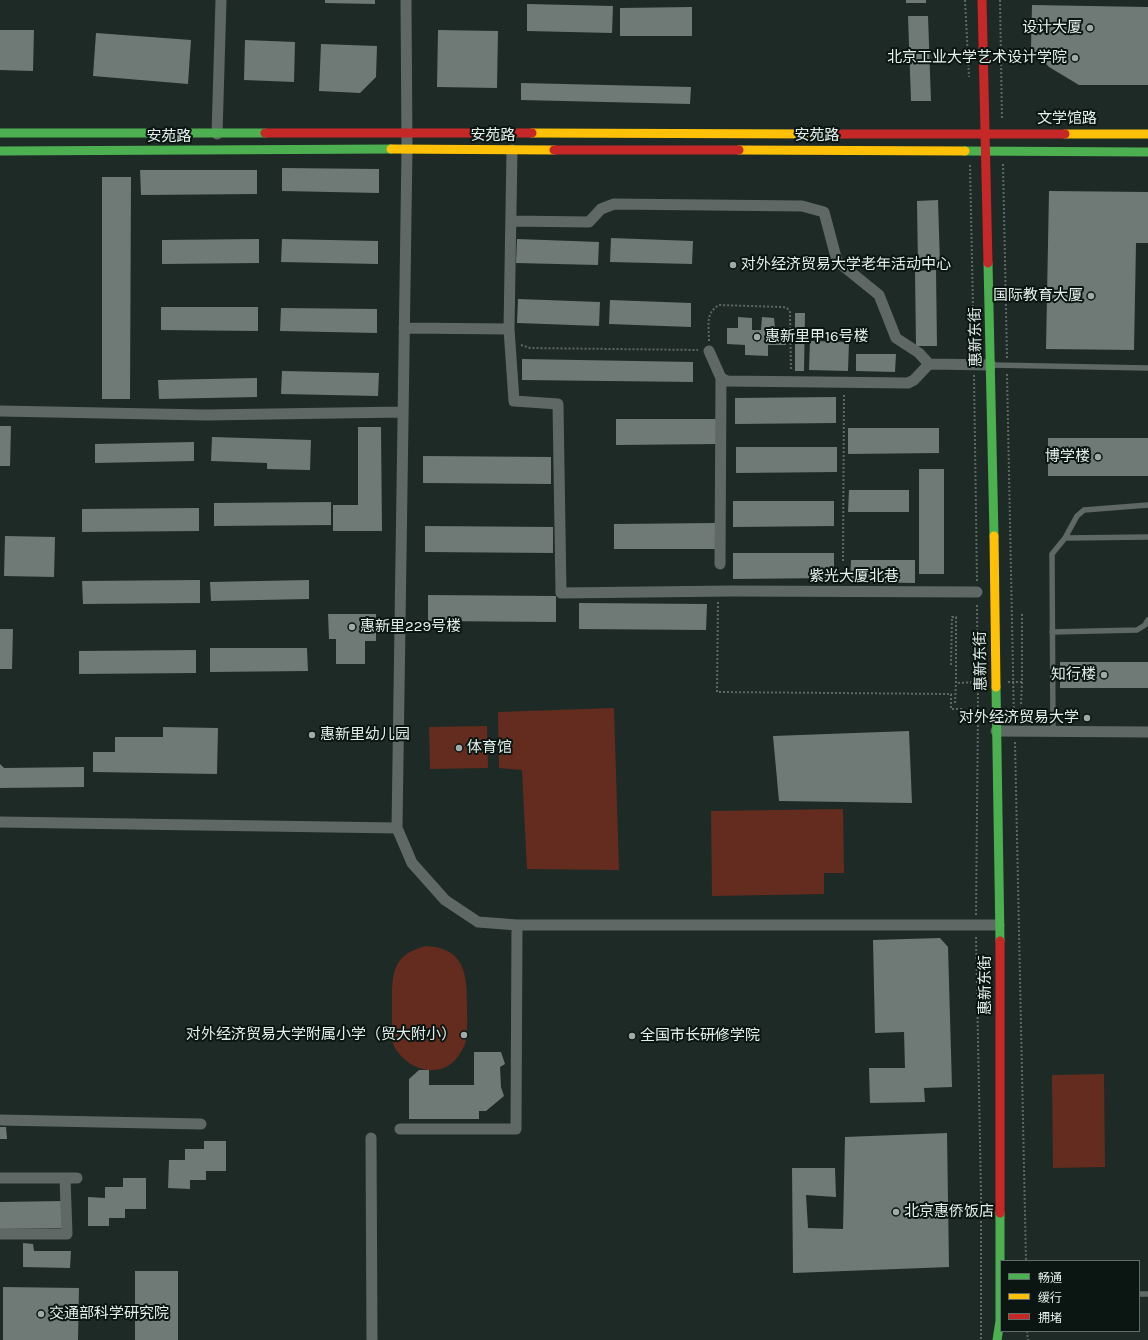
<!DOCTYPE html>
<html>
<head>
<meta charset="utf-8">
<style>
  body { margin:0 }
  #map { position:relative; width:1148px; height:1340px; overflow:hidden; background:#1e2a26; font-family:Karla,"Noto Sans SC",sans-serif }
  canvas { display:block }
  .legend { position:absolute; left:1000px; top:1260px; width:140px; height:72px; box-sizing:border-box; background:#0b1511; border:1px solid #616d68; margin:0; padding:5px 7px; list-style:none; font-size:12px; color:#e3f0eb }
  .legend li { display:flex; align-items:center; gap:8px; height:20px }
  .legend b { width:20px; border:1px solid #616d68 }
</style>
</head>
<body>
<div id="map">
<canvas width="1148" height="1340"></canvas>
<ul class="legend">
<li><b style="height:5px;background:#4caf50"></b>畅通</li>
<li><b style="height:5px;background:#ffc107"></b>缓行</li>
<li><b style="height:5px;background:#c62828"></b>拥堵</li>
</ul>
</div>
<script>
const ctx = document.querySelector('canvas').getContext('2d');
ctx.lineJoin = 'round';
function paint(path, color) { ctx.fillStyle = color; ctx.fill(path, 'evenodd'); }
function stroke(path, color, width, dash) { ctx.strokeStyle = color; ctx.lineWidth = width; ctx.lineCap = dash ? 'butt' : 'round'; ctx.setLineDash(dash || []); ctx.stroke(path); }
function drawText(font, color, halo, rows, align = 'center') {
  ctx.font = font + ' Karla,"Noto Sans SC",sans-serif'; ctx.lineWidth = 4; ctx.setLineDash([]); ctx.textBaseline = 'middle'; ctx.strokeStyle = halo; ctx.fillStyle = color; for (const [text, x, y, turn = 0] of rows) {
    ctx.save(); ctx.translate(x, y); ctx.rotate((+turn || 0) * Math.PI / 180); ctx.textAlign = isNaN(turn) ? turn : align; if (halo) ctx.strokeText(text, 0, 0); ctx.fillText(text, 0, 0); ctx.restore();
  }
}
const green = new Path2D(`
  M614,708l5,162 -92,-1 -5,-99 -23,-2 -1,-56z
  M487,726l1,42 -58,1 -1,-42z
  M843,809l1,64h-20v21l-112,2 -1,-85z
  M426,946c39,2 41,28 41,60 0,13 1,26 -2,38 -4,9 -9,17 -17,22 -22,12 -49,-4 -56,-25 0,-13 0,-27 0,-41 0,-29 2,-46 34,-54z
  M1104,1074l1,93 -52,1 -1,-93z`);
const building = new Path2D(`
  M325,0h50v4l-50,-1z
  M906,0h20v3h-20z
  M527,4l86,2 -1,27 -85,-2z
  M1032,5l116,2v78h-69l-30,-18 -18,-19z
  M692,7v29h-72v-28z
  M908,16h20l3,85h-20z
  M0,30h34l-1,41 -33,-1z
  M438,30l60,1 -1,57 -60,-1z
  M96,33l95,7 -3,44 -95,-8z
  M245,40l50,2 -1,40 -50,-2z
  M321,44l56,2 -1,31 -16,16 -41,-2z
  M521,83l170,4 -1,17 -169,-4z
  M282,168l97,1v24l-97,-2z
  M140,170h117v24l-116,1z
  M102,177h29l-1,222h-28z
  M1049,191l99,1v51h-12l-2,107 -88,-1z
  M938,200l2,64 -22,1 -1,-64z
  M611,238l82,3 -1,23 -82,-2z
  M259,239v24l-97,1v-24z
  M282,239l96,2v23l-97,-2z
  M517,239l82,3 -1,23 -82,-2z
  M936,270l1,76h-21l-1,-75z
  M518,299l82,3 -1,24 -82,-3z
  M610,300l81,3v24l-82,-3z
  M161,307h97v24l-97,-1z
  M281,308l96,1v24l-97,-2z
  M795,313h10l-1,58h-9z
  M738,317l14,1v12h9l1,-13 12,1 1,10 11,1v16h-18v11l-23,-1v-10l-18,-1v-16h11z
  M810,341l39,1 -1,29 -39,-1z
  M856,354h40l-1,18 -39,-1z
  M522,359l171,3v20l-171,-2z
  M282,371l97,2 -1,23 -97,-2z
  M257,378v19l-98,2 -1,-19z
  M836,397v26l-101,1v-26z
  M616,419h101v25l-101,1z
  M0,426h11l-1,40h-10z
  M358,427h23l1,104h-49v-26h25z
  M848,428h91v25l-91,1z
  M212,437l99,3 -1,30 -43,-1v-6l-56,-2z
  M1048,438h100v38h-100z
  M194,442v19l-99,2v-19z
  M736,447h101v25l-101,1z
  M423,456l128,1v27l-128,-1z
  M919,469h25v105h-25z
  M849,490h60v22h-61z
  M733,501h101v25l-101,1z
  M331,502v23l-117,1v-23z
  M199,508v23l-117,1v-23z
  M715,523v26h-101v-25z
  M425,526l128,1v26l-128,-1z
  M5,536l50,1 -1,40 -50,-1z
  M733,553h101v25l-101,1z
  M851,560h64v23l-65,-1z
  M200,580v23l-117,1 -1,-23z
  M309,580v19l-98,2 -1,-19z
  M428,595l128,1v26l-128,-1z
  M579,603l128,1 -1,26 -127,-1z
  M328,614h48v27h-11v23h-29v-25h-7z
  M0,629h13l-1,40h-12z
  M210,648h97l1,23 -98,1z
  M196,650v23l-117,1v-23z
  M1060,662h88v26h-88z
  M163,727l55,1 -1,46 -124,-2v-20h22v-15h48z
  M909,731l3,72 -133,-2 -6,-65z
  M0,764l4,4 80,-1v20l-84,1z
  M940,938l8,9 4,140 -28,1 1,14 -55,1 -1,-35h36l-1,-36 -29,1 -2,-93z
  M474,1052h27l4,12 -5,3 1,20 3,9 -18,15h-7v8h-70v-40l10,-9h10v15h45z
  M0,1127h6l1,12h-7z
  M947,1133l2,134 -156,6 -1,-105h43l1,29 -30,-2 2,33 35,1 2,-92z
  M204,1141h22v30h-20v9h-16v9l-22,-1 1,-28h16v-11h19z
  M123,1178h23v31h-21v9h-16v8h-21v-29l17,1v-11h18z
  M63,1201v27l-63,1v-27z
  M23,1243l10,1 1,7h37l-1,17 -47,-1z
  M135,1271h43v69h-43z
  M3,1287l76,1 -1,52h-75z`);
const path = new Path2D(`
  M965,0l4,77
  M1000,0l2,120
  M1003,164l4,194
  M970,165l4,190
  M709,341c0,-15 -4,-28 10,-36l64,2 4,1 3,4 1,59
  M521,345l9,3 168,2
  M1007,374l7,346
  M974,375l3,206
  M843,561l1,-167
  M718,602l-1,90 234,2v15h12
  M951,665l1,-48h4v66l26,-1
  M1008,682h14v-70
  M955,703l1,-20
  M1021,704l1,-22
  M1015,742l11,519
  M976,915l2,-203 -1,-109
  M976,937l5,256v147
  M1027,1331l1,9`);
const lane = new Path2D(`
  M991,365l157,3
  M1065,538l83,-1
  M1052,632l85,-2 8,-5 3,-5
  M1053,731l-1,-177 13,-16 12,-22 7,-6 64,-5
  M1139,1294h9`);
const street = new Path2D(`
  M406,0l1,149 -10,679 15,35 33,37 33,22 39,3h482
  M217,134l4,-134
  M511,221l78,1 12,-13 13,-5 188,2 22,6 13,49 42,34 17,43 23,15 10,11
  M404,328l105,1 3,-179
  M509,329l5,72 44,3 3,189 170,-2 246,1
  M709,351l12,27 6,3 181,2 6,-3 15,-16 62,1
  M0,411l206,4 197,-3
  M720,564l1,-186
  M996,731l152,1
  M0,822l397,6
  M0,1120l201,4
  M400,1129h116l1,-204
  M371,1138l1,202
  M0,1178h77
  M0,1234h67l-2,-56`);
const fast = new Path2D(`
  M0,133h265
  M0,151l391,-2
  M965,151l183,1
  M988,263l6,273
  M996,687l4,254
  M997,1340l3,-19v-108`);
const slow = new Path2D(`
  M532,133l288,1
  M1065,134h83
  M391,149l163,1
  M739,150l226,1
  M994,536l2,151`);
const jam = new Path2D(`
  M982,0l6,263
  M265,133h267
  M820,134h245
  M554,150h185
  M1000,941v272`);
const markers = [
  [1090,28,4,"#9eaba6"],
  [1075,58,4,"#9eaba6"],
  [733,265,4,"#9eaba6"],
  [1091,296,4,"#9eaba6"],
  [757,337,4,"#9eaba6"],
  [1098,457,4,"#9eaba6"],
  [352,627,4,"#9eaba6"],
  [1104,675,4,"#9eaba6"],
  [1087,718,4,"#9eaba6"],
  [312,735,4,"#9eaba6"],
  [459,748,4,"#9eaba6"],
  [464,1035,4,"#9eaba6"],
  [632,1036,4,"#9eaba6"],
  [896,1212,4,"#9eaba6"],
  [41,1314,4,"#9eaba6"]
];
const poiNames = [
  ["设计大厦",1082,28,"right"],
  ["北京工业大学艺术设计学院",1067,58,"right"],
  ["对外经济贸易大学老年活动中心",741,265],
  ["国际教育大厦",1083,296,"right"],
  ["惠新里甲16号楼",765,337],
  ["博学楼",1090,457,"right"],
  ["惠新里229号楼",360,627],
  ["知行楼",1096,675,"right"],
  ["对外经济贸易大学",1079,718,"right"],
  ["惠新里幼儿园",320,735],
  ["体育馆",467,748],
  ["对外经济贸易大学附属小学（贸大附小）",456,1035,"right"],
  ["全国市长研修学院",640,1036],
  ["北京惠侨饭店",904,1212],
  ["交通部科学研究院",49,1314]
];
const streetNames = [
  ["文学馆路",1067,119],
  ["安苑路",493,136],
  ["安苑路",817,136],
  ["安苑路",169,137],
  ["惠新东街",976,337,-91],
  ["紫光大厦北巷",854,577],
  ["惠新东街",981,661,-91],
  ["惠新东街",986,985,-90]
];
paint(green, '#642c1e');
paint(building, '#6f7a76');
stroke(path, '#5f6764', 2, [2, 2]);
stroke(lane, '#5f6865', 5.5);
stroke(street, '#5f6865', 11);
stroke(fast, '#4caf50', 9);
stroke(slow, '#ffc107', 9);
stroke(jam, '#c62828', 9);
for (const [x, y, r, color] of markers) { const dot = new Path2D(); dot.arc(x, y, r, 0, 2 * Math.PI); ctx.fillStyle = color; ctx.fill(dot); stroke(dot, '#0b1511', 1.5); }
drawText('15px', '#e3f0eb', '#0b1511', poiNames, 'left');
drawText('15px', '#e3f0eb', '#0b1511', streetNames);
</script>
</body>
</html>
